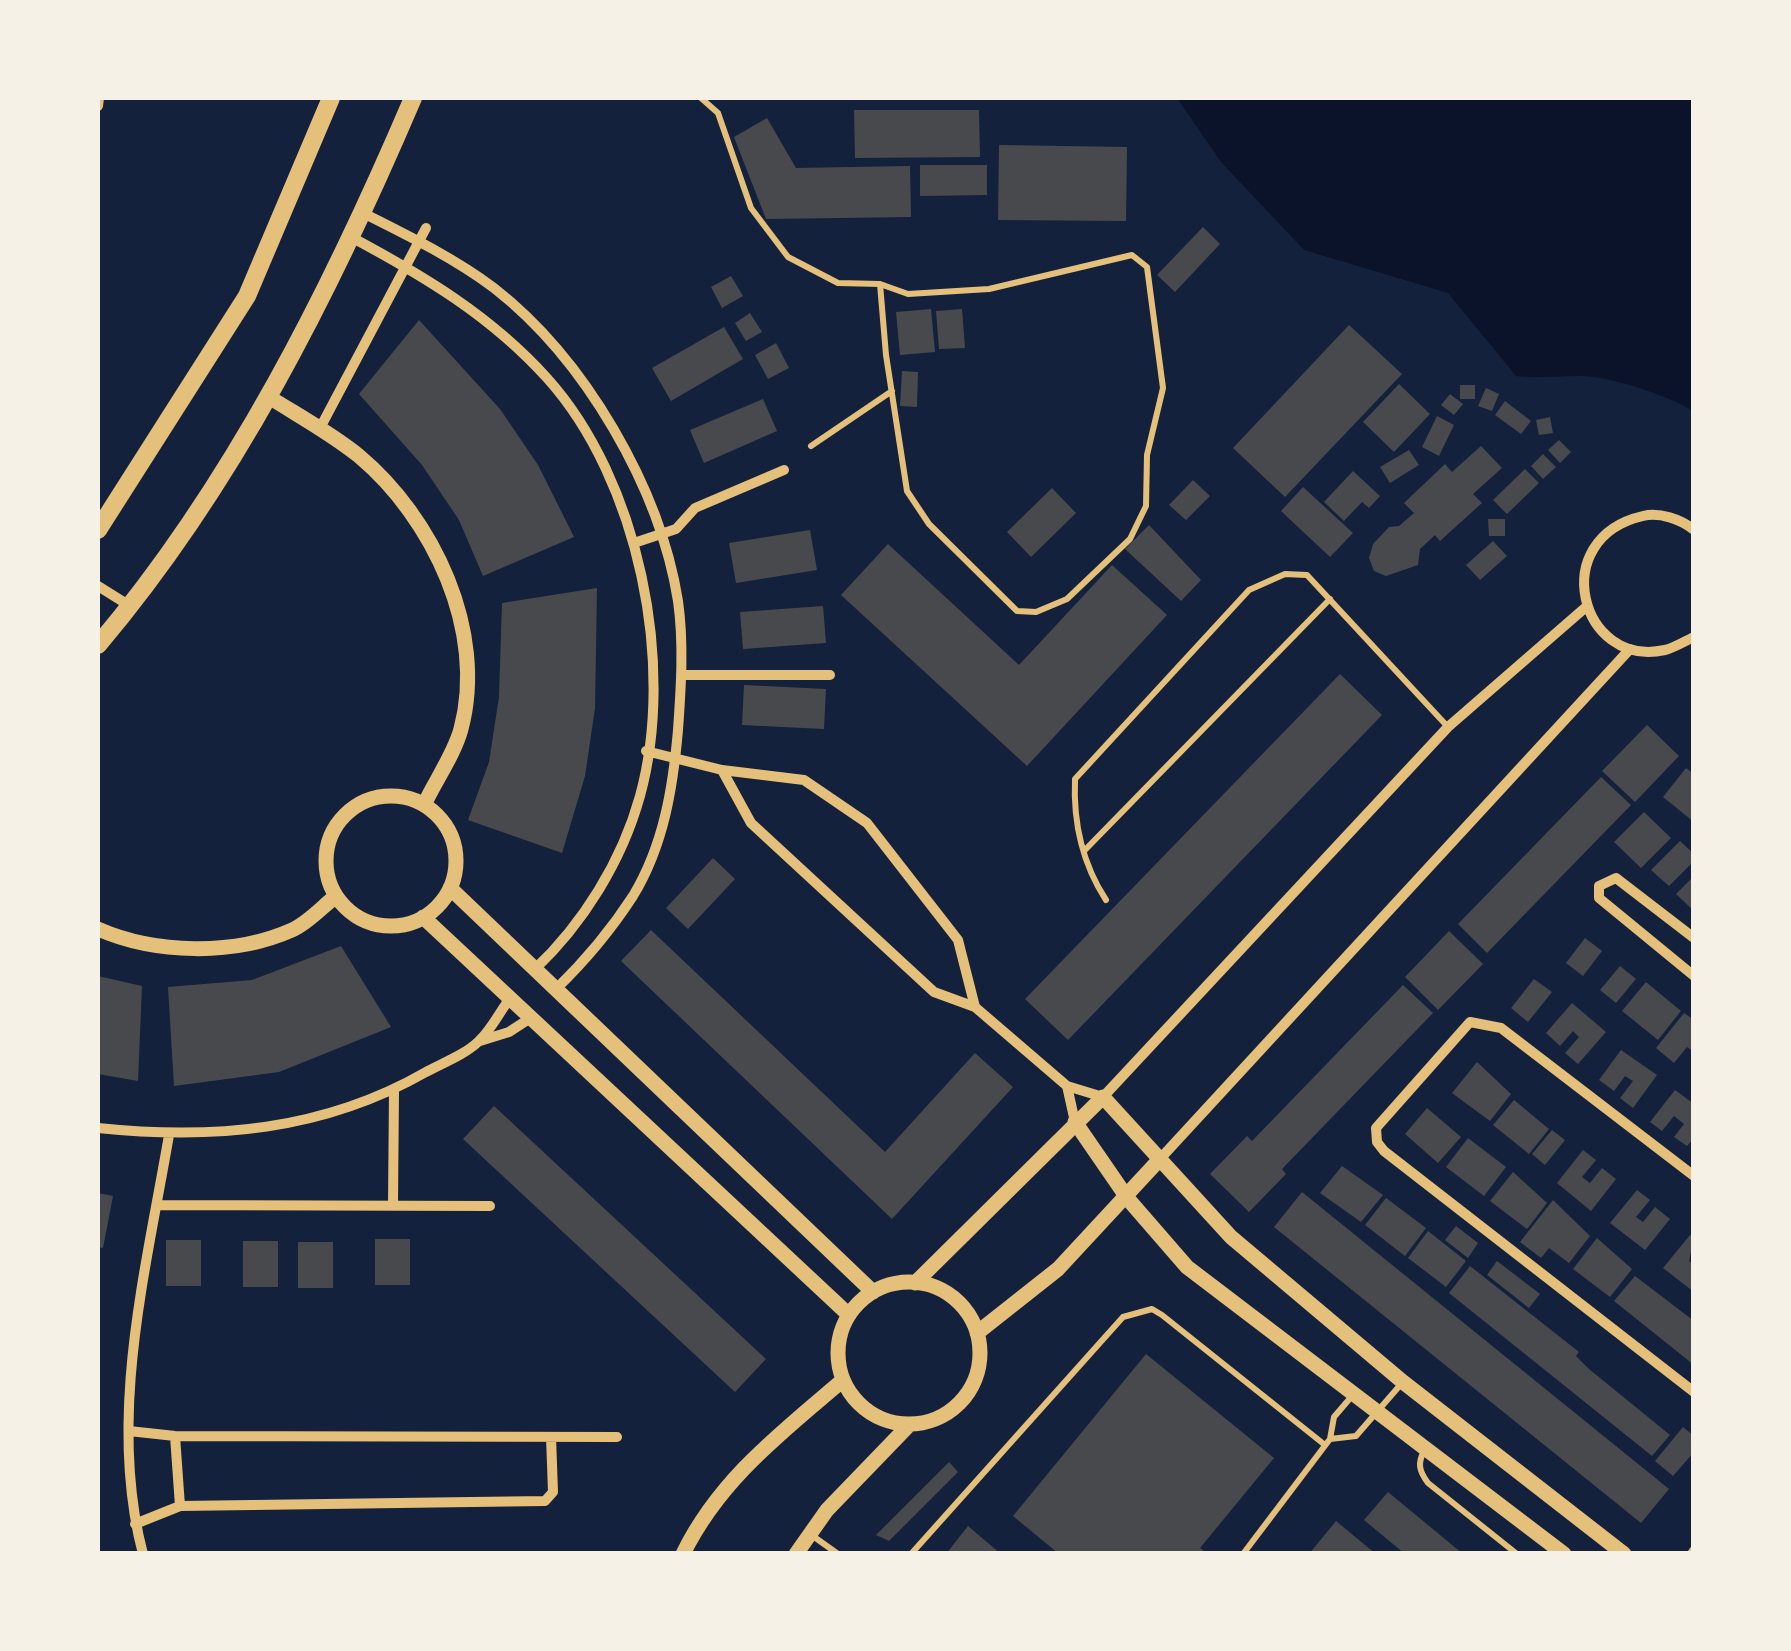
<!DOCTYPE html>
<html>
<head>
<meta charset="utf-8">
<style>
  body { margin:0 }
  #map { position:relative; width:1791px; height:1651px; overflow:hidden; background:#14213d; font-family:"Space Grotesk",sans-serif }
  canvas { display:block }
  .frame { position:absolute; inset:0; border:100px solid #f6f1e7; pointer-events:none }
</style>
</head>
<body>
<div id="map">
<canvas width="1791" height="1651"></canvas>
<div class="frame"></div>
</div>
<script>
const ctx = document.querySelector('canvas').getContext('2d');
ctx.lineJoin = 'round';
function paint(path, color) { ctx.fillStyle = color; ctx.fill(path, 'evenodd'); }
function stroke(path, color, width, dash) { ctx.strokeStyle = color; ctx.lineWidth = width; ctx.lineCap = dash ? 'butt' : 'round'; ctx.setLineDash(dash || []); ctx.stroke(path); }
const water = new Path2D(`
  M1177,98h516v313c-23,-15 -86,-36 -114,-35 -22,0 -41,3 -63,0l-68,-83 -144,-43 -83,-88z`);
const building = new Path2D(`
  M854,110h125l1,47 -125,1z
  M767,118l29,50 114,-2 1,51 -145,2 -32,-82z
  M999,145l128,2 -1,74 -128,-1z
  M920,165h67v30l-67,1z
  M1203,227l17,17 -45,48 -18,-17z
  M731,276l12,20 -21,12 -11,-21z
  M931,309l4,43 -35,3 -4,-43z
  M962,309l3,39 -26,1 -3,-38z
  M750,313l12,19 -16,9 -11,-18z
  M419,320l81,89 38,56 36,72 -91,39 -24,-56 -37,-55 -63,-71z
  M1349,325l53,49 -117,123 -52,-49z
  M724,327l19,32 -72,42 -19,-33z
  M776,343l13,25 -21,11 -13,-24z
  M902,371l16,1 -1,35 -17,-1z
  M1399,384l31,30 -36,38 -31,-30z
  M1460,385h15v14h-15z
  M1486,388l13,6 -7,17 -14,-5z
  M1450,394l13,10 -9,11 -13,-10z
  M763,399l14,32 -73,32 -14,-33z
  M1505,401l26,20 -10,13 -26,-19z
  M1437,416l17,9 -15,31 -17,-9z
  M1550,417l3,16 -14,2 -3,-15z
  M1559,440l12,12 -11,11 -12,-13z
  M1481,446l21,22 -29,26 9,9 -42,38 -5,-6 -15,14 -2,16 -32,11 -12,-5 -5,-13 4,-14 16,-17 10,-1 15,-13 -10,-10 41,-39 7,8z
  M1409,450l10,15 -29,18 -10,-16z
  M1543,454l13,13 -13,12 -12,-13z
  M1525,469l14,14 -32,31 -14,-14z
  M1353,471l27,25 -11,12 -7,-6 -18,19 -20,-19z
  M1193,480l17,16 -24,24 -17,-15z
  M1303,487l50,46 -23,24 -49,-46z
  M1052,488l24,25 -45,44 -24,-25z
  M1488,519h17v17h-16z
  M1149,525l52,55 -20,21 -56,-52z
  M810,530l7,40 -81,13 -7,-40z
  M1493,541l14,15 -27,24 -14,-15z
  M888,544l131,121 93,-100 55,50 -140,151 -186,-171z
  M597,588l-2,120 -10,68 -23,77 -94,-33 21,-58 10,-65 3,-94z
  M823,606l3,37 -83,6 -3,-37z
  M1340,674l42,41 -314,325 -43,-41z
  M744,685l82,4 -2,40 -82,-4z
  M1647,725l32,31 -44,46 -33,-31z
  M1686,768l8,6v48l-31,-25z
  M1601,777l30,28 -144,148 -29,-29z
  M1644,812l27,26 -30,30 -27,-26z
  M1680,841l14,13v7l-25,25 -18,-16z
  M713,858l22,21 -47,50 -22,-21z
  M1694,876v35l-18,-17z
  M651,930l234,222 90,-99 38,34 -121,132 -271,-258z
  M1449,931l34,33 -45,46 -33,-33z
  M1585,938l17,13 -19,25 -17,-13z
  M341,946l50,81 -112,45 -105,14 -6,-99 84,-7z
  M1620,966l16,13 -20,24 -16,-13z
  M98,976l44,10 -4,95 -40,-7z
  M1534,979l18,13 -24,30 -17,-14z
  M1646,982l35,29 -23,29 -36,-29z
  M1403,985l30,28 -151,156 4,5 -37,38 -39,-38 37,-38 5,5z
  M1572,1003l34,29 -28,32 -13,-11 14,-16 -6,-6 -13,15 -14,-13z
  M1684,1013l10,7v32l-7,-5 -13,16 -18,-15z
  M1621,1050l36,25 -24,33 -13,-10 13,-17 -8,-5 -11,15 -15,-11z
  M1477,1062l34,32 -21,27 -38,-28z
  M1675,1090l19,14v34l-7,8 -13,-9 10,-13 -10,-8 -12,15 -12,-9z
  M1514,1100l35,29 -20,25 -36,-29z
  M494,1106l272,253 -31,33 -272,-253z
  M1427,1108l34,29 -23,26 -33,-29z
  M1552,1130l13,10 -20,25 -13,-11z
  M1468,1138l38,29 -22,29 -38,-29z
  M1583,1150l13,10 -14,17 8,6 12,-15 14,11 -25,32 -34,-28z
  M1342,1166l41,29 -22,27 -41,-29z
  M1513,1172l34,31 -20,26 -37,-28z
  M1637,1190l13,10 -14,17 7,5 12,-15 15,12 -25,31 -35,-27z
  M1302,1192l367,297 -28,34 -367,-296z
  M98,1193l15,3 -10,52 -5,-1z
  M1386,1198l40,30 -21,28 -40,-31z
  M1553,1200l37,36 -21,27 -20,-15 -8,10 -21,-16z
  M1456,1226l22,17 -10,15 -23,-18z
  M1428,1231l38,30 -20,26 -38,-29z
  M1690,1235l4,3 -5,23 5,4v27l-31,-24z
  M1597,1238l35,31 -22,28 -37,-28z
  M375,1239h35v46h-35z
  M166,1240h35v46h-35z
  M243,1241h35v46h-35z
  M298,1242h35v46h-35z
  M1497,1261l43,33 -11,14 -42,-33z
  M1470,1266l109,86 -3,4 13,13 81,66 -18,21 -203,-163z
  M1635,1276l59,45v44l-80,-64z
  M1146,1354l128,104 -74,90 8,6h-149l-46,-38z
  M1683,1427l11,9v16l-21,24 -18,-15z
  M949,1462l9,10 -69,69 -13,-6z
  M1388,1492l75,62h-58l-41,-34z
  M1336,1521l40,33h-67z
  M968,1526l33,28h-55z`);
const service = new Path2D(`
  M701,98l17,15 33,95 37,49 50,26 42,1 28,10 81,-5 143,-34 15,12 16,121 -16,67 -1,51 -16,33 -63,60 -31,13 -19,-1 -88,-87 -22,-33 -21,-136 -6,-71
  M811,446l81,-55
  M1084,851l246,-252
  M1106,900c-24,-37 -33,-76 -31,-121l174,-189 36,-16 22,1 141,152
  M1330,1439l26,-3 46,-53
  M1425,1449c-8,14 -6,22 3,34l89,71
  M810,1534l28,20
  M911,1554l212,-237 29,-8 10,6 163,130
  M1243,1554l87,-115 4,-22 18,-21`);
const minor = new Path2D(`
  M98,106l1,-8
  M363,213c44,22 91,45 131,75 91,71 166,200 184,313 6,42 3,87 0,129 -5,57 -14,115 -45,166 -22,34 -48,65 -77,93
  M351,237c73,39 140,79 196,141 92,102 129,287 93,418 -18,65 -57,128 -106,174
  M319,430l107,-202
  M1694,530c-13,-11 -35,-18 -51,-14 -97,22 -63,153 22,134 9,-2 20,-9 29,-13
  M634,543l42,-14 19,-21 89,-38
  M98,586l32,20
  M681,675h149
  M646,751l76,19 82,10 63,43 91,117 17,67
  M722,770l29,53 183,169 41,15 92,79 36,11 345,-370 138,-120
  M1694,938l-78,-60 -17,8v12l95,78
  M480,1041l29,-9 23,-15
  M1067,1086l8,36
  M98,1128c115,12 225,3 328,-56 17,-9 40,-18 53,-31 13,-12 21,-30 32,-44
  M1159,1160l471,-511
  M1694,1176l-193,-148 -31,-6 -94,106 1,14 7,9 310,241
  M393,1203l1,-112
  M157,1205l333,1
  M129,1431l46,5 442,1
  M175,1436l5,70
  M135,1524l45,-18 365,-5 8,-9 -2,-55
  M143,1554c-36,-136 3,-284 26,-419
  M1692,1554l2,-3`);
const tertiary = new Path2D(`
  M269,397c30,19 63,37 90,59 74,62 128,175 102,273 -7,26 -26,52 -37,76
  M326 861a65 65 0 1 1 130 0a65 65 0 1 1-130 0Z
  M450,888l423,404
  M423,917l426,398
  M98,929c57,25 136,27 194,1 16,-7 30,-23 44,-34
  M1075,1122l53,77 59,68 377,287
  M838 1353a71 71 0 1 1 142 0a71 71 0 1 1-142 0Z
  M915,1283l188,-186 128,140 172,145 221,172
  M977,1333l81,-64 101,-109
  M683,1554c36,-74 98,-121 160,-174
  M796,1554l31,-44 83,-86`);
const secondary = new Path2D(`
  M98,530l149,-234 84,-198
  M98,645c136,-161 233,-355 315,-547`);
paint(water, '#0b132b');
paint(building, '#48494c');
stroke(service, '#e5c07b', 6);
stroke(minor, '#e5c07b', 10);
stroke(tertiary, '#e5c07b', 15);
stroke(secondary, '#e5c07b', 18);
</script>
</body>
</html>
